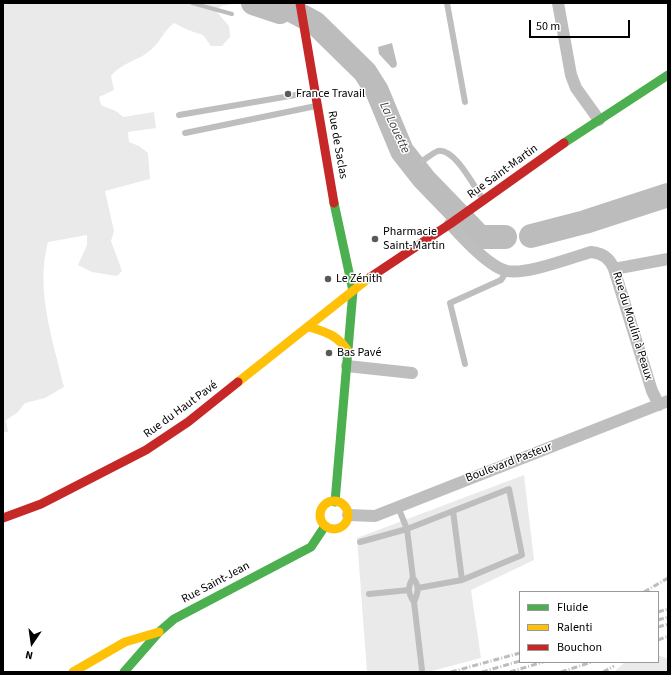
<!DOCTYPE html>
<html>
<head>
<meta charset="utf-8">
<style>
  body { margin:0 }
  #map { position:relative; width:671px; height:675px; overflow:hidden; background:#fff; font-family:"Source Sans 3",sans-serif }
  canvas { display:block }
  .frame { position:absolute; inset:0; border:4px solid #000; pointer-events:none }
  .legend { position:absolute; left:519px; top:591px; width:140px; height:72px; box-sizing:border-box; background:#fff; border:1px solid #999; margin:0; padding:5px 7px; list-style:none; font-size:12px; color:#000 }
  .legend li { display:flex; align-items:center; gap:8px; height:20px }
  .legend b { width:20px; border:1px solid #999 }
  .north { position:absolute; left:12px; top:623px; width:40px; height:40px; -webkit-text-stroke:3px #fff; paint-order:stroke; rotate:193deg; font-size:11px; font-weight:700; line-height:16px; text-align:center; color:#000 }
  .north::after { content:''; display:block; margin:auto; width:14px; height:18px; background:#000; clip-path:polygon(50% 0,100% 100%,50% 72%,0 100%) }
  .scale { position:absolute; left:529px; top:20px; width:101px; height:18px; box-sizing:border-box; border:2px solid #000; border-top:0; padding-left:5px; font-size:12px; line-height:14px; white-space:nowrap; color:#000; -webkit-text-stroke:3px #fff; paint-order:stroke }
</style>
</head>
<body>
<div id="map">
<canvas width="671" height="675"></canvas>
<div class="frame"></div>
<ul class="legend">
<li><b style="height:5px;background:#4caf50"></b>Fluide</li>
<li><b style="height:5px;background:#ffc107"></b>Ralenti</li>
<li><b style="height:5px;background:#c62828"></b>Bouchon</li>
</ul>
<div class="north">N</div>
<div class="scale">50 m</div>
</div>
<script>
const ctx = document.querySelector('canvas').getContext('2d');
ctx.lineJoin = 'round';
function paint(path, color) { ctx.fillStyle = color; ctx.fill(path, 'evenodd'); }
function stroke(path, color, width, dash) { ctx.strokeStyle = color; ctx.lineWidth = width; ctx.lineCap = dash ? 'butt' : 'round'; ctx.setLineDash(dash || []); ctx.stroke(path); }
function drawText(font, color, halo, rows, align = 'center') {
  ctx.font = font + ' "Source Sans 3",sans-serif'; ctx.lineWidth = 3; ctx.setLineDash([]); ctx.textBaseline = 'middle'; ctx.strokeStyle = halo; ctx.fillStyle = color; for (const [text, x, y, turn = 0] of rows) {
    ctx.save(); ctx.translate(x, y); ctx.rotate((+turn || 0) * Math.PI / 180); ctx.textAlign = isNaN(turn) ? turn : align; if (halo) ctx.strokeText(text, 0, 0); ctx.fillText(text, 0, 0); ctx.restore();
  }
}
const green = new Path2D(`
  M3,3h235l-17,3 -5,5 13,15 1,11 -8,9h-11l-8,-11 -15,-5 -14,-7c-10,7 -13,18 -22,26 -13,12 -28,12 -41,27l3,14 -15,7 2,8c11,6 12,2 22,12l31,-5 2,16 -28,4 1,10 10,4 9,7 2,26 -45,12 9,40 -3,10 11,30 -5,5 -25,-4 -14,-7 9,-20v-10l-39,7c-13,48 5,98 16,145l-19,11 -20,5 -8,10 -11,7 2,12h-5z
  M253,3h38l-2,6z
  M524,475l10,85 -63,30 10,68 -53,14h-61l-10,-134z
  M658,655l10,4v13h-54l11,-10h33z`);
const water = new Path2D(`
  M392,43l5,21 -1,3 -4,1 -13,-14 -1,-7z`);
const stream = new Path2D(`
  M192,3l40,11`);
const river = new Path2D(`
  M253,3l27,9 7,-4 28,15 50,49 12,19 25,60 22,28 56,58h25
  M531,236l54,-14 83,-27`);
const lane = new Path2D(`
  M447,3l18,99
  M179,115l134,-23
  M185,133l131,-27
  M422,161c5,-3 11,-8 16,-10 17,-3 36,36 45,48
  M465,364l-15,-61 51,-23 6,-9
  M398,507l9,22 6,49
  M453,511l9,69
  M360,542l47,-13 102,-40 13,66 -60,25 -44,8
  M369,594l40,-4
  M414,602c4,-9 6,-16 -1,-24 -6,9 -5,16 1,24l8,68`);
const street = new Path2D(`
  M558,3l13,72 5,13 23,32
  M450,224c13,14 39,43 57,47 19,4 63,-13 84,-19 11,1 19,6 23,17l38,122 7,14
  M614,269l54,-10
  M347,366l65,7
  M348,515l27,1 293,-115`);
const fast = new Path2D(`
  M564,143l104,-68
  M334,203l19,88 -18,211
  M124,672l35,-40 15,-13 137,-72 14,-21`);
const slow = new Path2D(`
  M309,327c18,5 30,9 40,26
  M238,382l131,-104
  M320 515a14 14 0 1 1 28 0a14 14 0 1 1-28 0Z
  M73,672l52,-30 34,-10`);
const jam = new Path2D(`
  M300,3l34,200
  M369,278l81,-54 114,-81
  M3,518l38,-14 105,-54 42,-28 50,-40`);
const rail = new Path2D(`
  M644,592l24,-14
  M658,612l10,-3
  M658,620l10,-3
  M658,627l10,-3
  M658,640l10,-4
  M451,672l69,-19
  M482,672l38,-11
  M510,672l33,-10
  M561,672l31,-10
  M603,672l11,-6`);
const markers = [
  [288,94,4,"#595959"],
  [375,239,4,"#595959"],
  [328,279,4,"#595959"],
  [329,353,4,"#595959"]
];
const poiNames = [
  ["France Travail",296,94],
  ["Pharmacie",383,232],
  ["Saint-Martin",383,246],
  ["Le Zénith",336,279],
  ["Bas Pavé",337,353]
];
const streetNames = [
  ["Rue de Saclas",337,145,80],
  ["Rue Saint-Martin",503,172,-36],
  ["Rue du Moulin à Peaux",632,326,73],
  ["Rue du Haut Pavé",181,410,-36],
  ["Boulevard Pasteur",509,463,-21],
  ["Rue Saint-Jean",216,583,-28]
];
const waterNames = [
  ["La Louette",394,128,65]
];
paint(green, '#eaeaea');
paint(water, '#bcbcbc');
stroke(stream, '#bcbcbc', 4);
stroke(river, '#bcbcbc', 24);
stroke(lane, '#bebebe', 6);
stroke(street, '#bebebe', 12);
stroke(fast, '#4caf50', 9);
stroke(slow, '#ffc107', 9);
stroke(jam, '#c62828', 9);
stroke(rail, '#bdbdbd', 3, [6, 2, 1, 2]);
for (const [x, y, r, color] of markers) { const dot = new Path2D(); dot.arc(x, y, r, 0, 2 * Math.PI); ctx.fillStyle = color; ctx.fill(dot); stroke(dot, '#fff', 1.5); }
drawText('12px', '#000', '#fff', poiNames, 'left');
drawText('12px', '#000', '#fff', streetNames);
drawText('italic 13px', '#404040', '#fff', waterNames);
</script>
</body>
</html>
